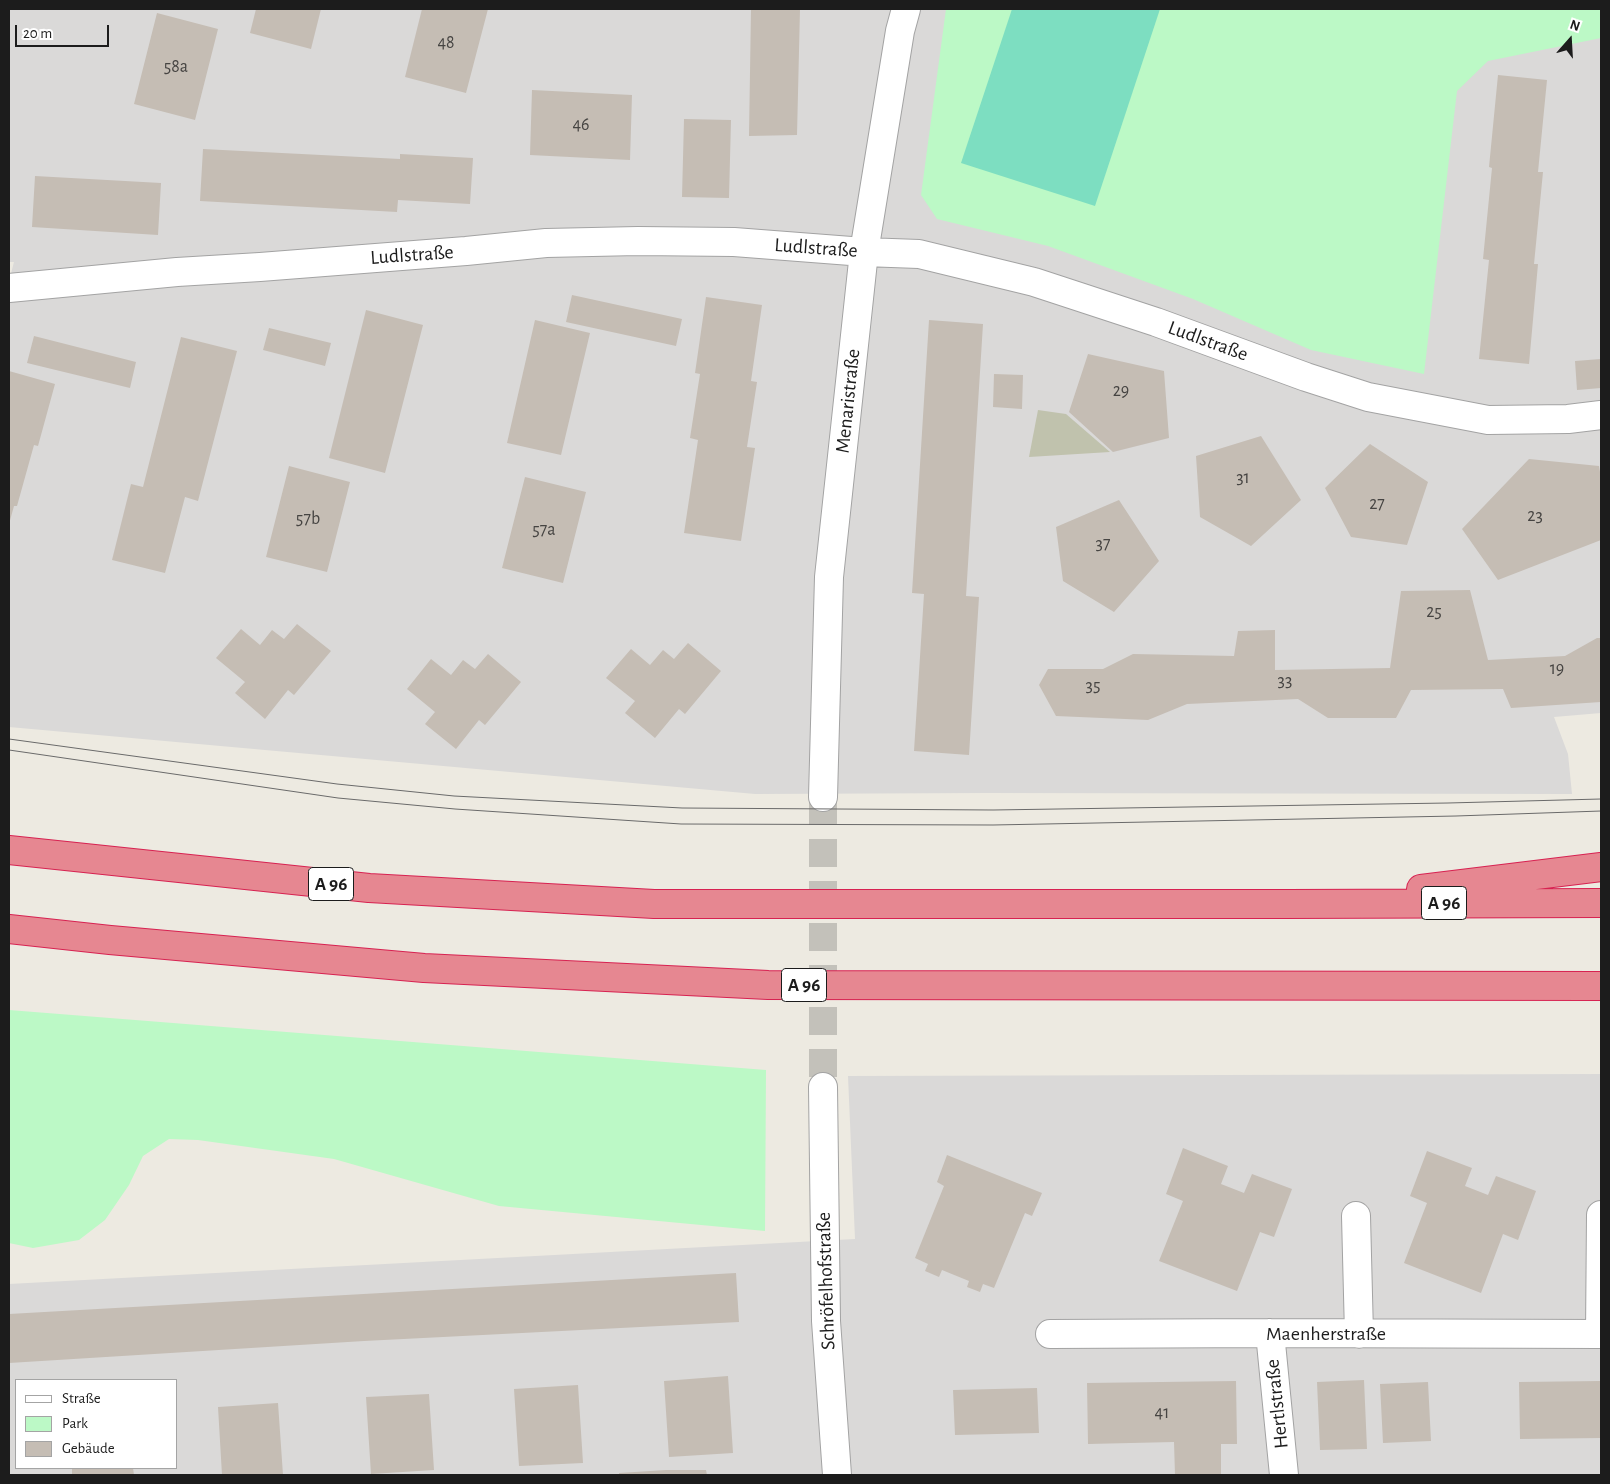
<!DOCTYPE html>
<html>
<head>
<meta charset="utf-8">
<style>
	body { margin:0 }
	#map { position:relative; width:1610px; height:1484px; overflow:hidden; background:#edeae1; font-family:"Alegreya Sans",sans-serif }
	canvas { display:block }
	.frame { position:absolute; inset:0; border:10px solid #1c1c1c; pointer-events:none }
	.legend { position:absolute; left:15px; top:1379px; width:162px; height:90px; box-sizing:border-box; background:#fff; border:1px solid #a4a4a4; margin:0; padding:6px 9px; list-style:none; font-size:15px; color:#1c1c1c }
	.legend li { display:flex; align-items:center; gap:10px; height:25px }
	.legend b { width:25px; border:1px solid #a4a4a4 }
	.north { position:absolute; left:1545px; top:15px; width:50px; height:50px; -webkit-text-stroke:4px #fff; paint-order:stroke; rotate:19deg; font-size:14px; font-weight:700; line-height:20px; text-align:center; color:#1c1c1c }
	.north::after { content:''; display:block; margin:auto; width:18px; height:22px; background:#1c1c1c; clip-path:polygon(50% 0,100% 100%,50% 72%,0 100%) }
	.scale { position:absolute; left:15px; top:25px; width:94px; height:22px; box-sizing:border-box; border:2px solid #1c1c1c; border-top:0; padding-left:6px; font-size:15px; line-height:18px; white-space:nowrap; color:#1c1c1c; -webkit-text-stroke:4px #fff; paint-order:stroke }
</style>
</head>
<body>
<div id="map">
<canvas width="1610" height="1484"></canvas>
<div class="frame"></div>
<ul class="legend">
<li><b style="height:6px;background:#fff"></b>Straße</li>
<li><b style="height:14px;background:#bcf9c6"></b>Park</li>
<li><b style="height:14px;background:#c5bdb4"></b>Gebäude</li>
</ul>
<div class="north">N</div>
<div class="scale">20 m</div>
</div>
<script>
const context = document.querySelector('canvas').getContext('2d');
context.lineJoin = 'round';
function fill(path, color) {
  context.fillStyle = color;
  context.fill(path, 'evenodd');
}
function toPath(rows) {
  const path = new Path2D();
  for (const r of rows) {
    path.moveTo(r[0], r[1]);
    for (let i = 2; i < r.length; i += 2) path.lineTo(r[i], r[i + 1]);
  }
  return path;
}
function trace(path, color, width, dash) {
  context.strokeStyle = color;
  context.lineWidth = width;
  context.lineCap = dash ? 'butt' : 'round';
  context.setLineDash(dash || []);
  context.stroke(path);
}
function drawText(font, color, halo, rows, align = 'center') {
  context.font = font + ' "Alegreya Sans",sans-serif';
  context.lineWidth = 4;
  context.setLineDash([]);
  context.textBaseline = 'middle';
  context.strokeStyle = halo;
  context.fillStyle = color;
  for (const [text, x, y, turn = 0] of rows) {
    context.save();
    context.translate(x, y);
    context.rotate((+turn || 0) * Math.PI / 180);
    context.textAlign = isNaN(turn) ? turn : align;
    if (halo) context.strokeText(text, 0, 0);
    context.fillText(text, 0, 0);
    context.restore();
  }
}
const residential = toPath([
	[9,9,1601,9,1601,713,1554,717,1568,754,1572,794,986,793,755,794,9,727,9,281,14,262,9,262],
	[1601,1074,1601,1475,9,1475,9,1284,855,1239,848,1076],
	[16,1380,176,1380,176,1468,16,1468]
]);
const construction = toPath([
	[1038,410,1066,414,1110,452,1029,457]
]);
const park = toPath([
	[946,9,1601,9,1601,38,1488,61,1457,91,1424,374,1311,350,1193,299,1048,246,937,219,921,195],
	[9,1010,766,1070,765,1231,499,1206,334,1159,198,1140,169,1139,143,1156,129,1185,105,1220,79,1240,33,1248,9,1243]
]);
const pitch = toPath([
	[1012,9,1160,9,1095,206,961,163]
]);
const building = toPath([
	[256,9,321,9,311,49,250,33],
	[422,9,488,9,466,93,405,77],
	[751,9,800,9,797,135,749,136],
	[157,13,218,29,195,120,134,104],
	[1498,75,1547,80,1538,172,1543,172,1534,264,1538,264,1529,364,1479,359,1489,260,1483,259,1492,168,1489,167],
	[532,90,632,95,630,160,530,155],
	[684,119,731,120,729,198,682,197],
	[203,149,400,159,400,154,473,158,470,204,398,200,397,212,200,201],
	[35,176,161,183,158,235,32,227],
	[572,295,682,319,676,346,566,322],
	[706,297,762,305,751,381,757,382,747,447,755,448,741,541,684,533,698,440,690,438,700,374,695,373],
	[366,310,423,325,385,473,329,458],
	[535,320,590,333,561,455,507,443],
	[929,320,983,324,966,596,979,597,969,755,914,751,924,594,912,593],
	[269,328,331,343,325,366,263,350],
	[34,336,136,362,130,388,27,363],
	[181,337,237,351,198,501,185,497,165,573,112,560,131,484,143,487],
	[1088,354,1164,371,1169,438,1113,452,1069,412],
	[1601,359,1601,388,1577,390,1575,361],
	[9,371,55,384,38,446,34,445,17,506,14,506,9,524],
	[994,374,1023,375,1022,409,993,407],
	[1261,436,1301,500,1251,546,1200,517,1196,456],
	[1370,444,1428,482,1407,545,1351,537,1325,488],
	[1529,459,1599,466,1601,478,1601,540,1498,580,1462,529],
	[289,466,350,482,327,572,266,557],
	[525,477,586,492,563,583,502,568],
	[1119,500,1159,561,1114,612,1063,581,1056,527],
	[1470,590,1488,660,1565,656,1597,638,1601,638,1601,702,1511,708,1503,689,1411,690,1396,718,1328,718,1298,699,1187,704,1148,720,1056,716,1039,685,1048,669,1103,669,1133,654,1234,656,1238,631,1275,630,1275,670,1390,668,1401,591],
	[297,624,331,651,294,695,288,690,265,719,235,693,245,682,216,658,241,629,260,645,272,630,284,639],
	[688,643,721,671,685,714,679,709,655,738,625,713,635,701,606,678,631,649,650,665,663,650,674,659],
	[488,654,521,682,485,725,479,720,456,749,425,724,435,712,407,689,431,659,451,675,463,660,475,669],
	[1183,1148,1228,1166,1221,1184,1244,1193,1252,1174,1292,1189,1274,1237,1260,1232,1237,1291,1159,1261,1183,1201,1166,1194],
	[1427,1151,1472,1168,1465,1186,1488,1195,1496,1176,1536,1191,1518,1240,1503,1234,1481,1293,1404,1263,1427,1203,1410,1196],
	[947,1155,1042,1193,1032,1216,1025,1213,994,1288,983,1284,980,1292,967,1287,969,1281,942,1270,939,1277,925,1271,928,1264,915,1258,944,1186,937,1182],
	[736,1273,739,1322,364,1341,9,1363,9,1314],
	[728,1376,733,1453,669,1457,664,1381],
	[1364,1380,1367,1449,1320,1450,1317,1382],
	[1236,1381,1237,1444,1221,1444,1221,1475,1175,1475,1174,1442,1088,1444,1087,1383],
	[1601,1381,1601,1438,1520,1439,1519,1382],
	[1428,1382,1431,1441,1383,1443,1380,1384],
	[578,1385,583,1463,519,1466,514,1389],
	[1037,1388,1039,1433,955,1435,953,1390],
	[429,1394,434,1470,371,1474,366,1397],
	[278,1403,283,1475,222,1475,218,1407],
	[72,1468,133,1468,134,1475,72,1475],
	[666,1470,706,1470,707,1475,619,1475,619,1473]
]);
const minorTunnel = toPath([
	[823,797,823,1087]
]);
const minor = toPath([
	[9,288,177,272,260,267,466,251,546,243,638,241,734,242,864,252,919,254,1034,282,1156,322,1306,377,1368,397,1488,420,1568,419,1601,415],
	[823,797,829,577,864,252,900,31,906,9],
	[823,1087,826,1321,837,1475],
	[1356,1216,1359,1334],
	[1270,1333,1284,1475],
	[1050,1334,1270,1333,1601,1334],
	[1600,1334,1601,1215]
]);
const highway = toPath([
	[9,850,369,888,654,904,1288,904,1601,903],
	[1421,889,1601,867],
	[9,929,110,940,424,968,768,985,1601,986]
]);
const tram = toPath([
	[9,739,337,784,454,796,682,808,993,810,1448,803,1601,799],
	[9,750,338,798,455,809,681,824,993,825,1456,816,1601,811]
]);
const numberNames = [
	["48",446,43],
	["58a",176,67],
	["46",581,125],
	["29",1121,391],
	["31",1243,478],
	["27",1377,504],
	["23",1535,516],
	["57b",308,519],
	["57a",544,530],
	["37",1103,544],
	["25",1434,612],
	["19",1557,669],
	["33",1285,681],
	["35",1093,686],
	["41",1162,1413]
];
const shields = [
	[331,884,45],
	[1444,903,45],
	[804,985,45]
];
const shieldNames = [
	["A 96",331,884],
	["A 96",1444,903],
	["A 96",804,985]
];
const streetNames = [
	["Ludlstraße",816,248,4],
	["Ludlstraße",412,255,-4],
	["Ludlstraße",1208,341,20],
	["Menaristraße",848,401,-84],
	["Schröfelhofstraße",826,1281,-92],
	["Maenherstraße",1326,1334],
	["Hertlstraße",1277,1404,-96]
];
fill(residential, '#dad9d8');
fill(construction, '#c0c2ad');
fill(park, '#bcf9c6');
fill(pitch, '#7ddec1');
fill(building, '#c5bdb4');
trace(minorTunnel, '#c3c1ba', 28, [28, 14]);
trace(minor, '#a3a3a3', 30);
trace(highway, '#d72251', 30);
trace(minor, '#fff', 28);
trace(highway, '#e68791', 28);
trace(tram, '#6a6a6a', 1);
drawText('18px', '#464442', null, numberNames);
for (const [x, y, w] of shields) {
  const box = new Path2D();
  box.roundRect(x - w / 2, y - 16.5, w, 33, 4);
  context.fillStyle = '#fff';
  context.fill(box);
  trace(box, '#1c1c1c', 1);
}
drawText('bold 19px', '#1c1c1c', null, shieldNames);
drawText('20px', '#1c1c1c', '#fff', streetNames);
</script>
</body>
</html>
